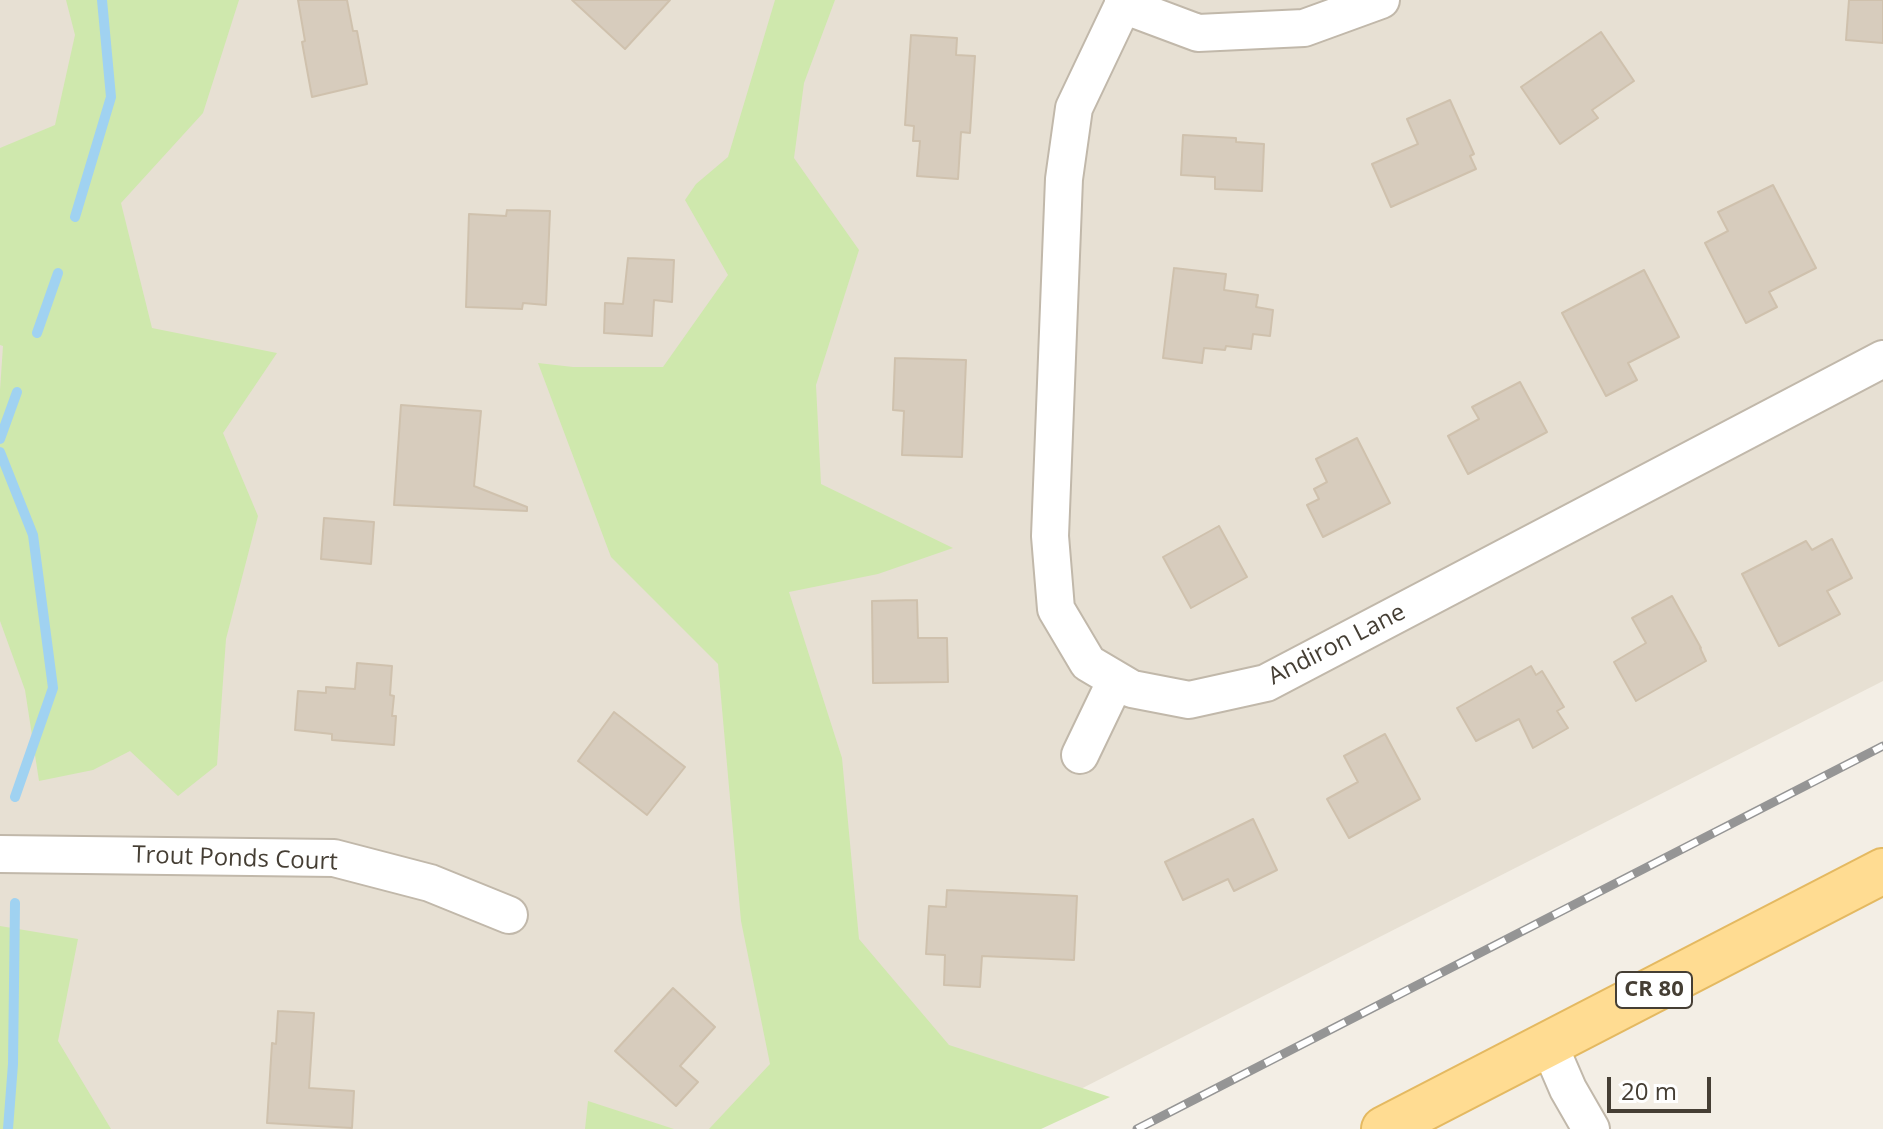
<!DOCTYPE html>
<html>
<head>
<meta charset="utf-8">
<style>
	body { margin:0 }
	#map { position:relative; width:1883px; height:1129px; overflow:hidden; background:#f3eee5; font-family:"Open Sans",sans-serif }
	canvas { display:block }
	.scale { position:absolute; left:1607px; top:1077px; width:104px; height:36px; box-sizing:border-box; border:4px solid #453e34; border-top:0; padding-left:10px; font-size:24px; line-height:28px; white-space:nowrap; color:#453e34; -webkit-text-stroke:6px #fff; paint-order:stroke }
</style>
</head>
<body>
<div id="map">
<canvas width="1883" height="1129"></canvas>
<div class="scale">20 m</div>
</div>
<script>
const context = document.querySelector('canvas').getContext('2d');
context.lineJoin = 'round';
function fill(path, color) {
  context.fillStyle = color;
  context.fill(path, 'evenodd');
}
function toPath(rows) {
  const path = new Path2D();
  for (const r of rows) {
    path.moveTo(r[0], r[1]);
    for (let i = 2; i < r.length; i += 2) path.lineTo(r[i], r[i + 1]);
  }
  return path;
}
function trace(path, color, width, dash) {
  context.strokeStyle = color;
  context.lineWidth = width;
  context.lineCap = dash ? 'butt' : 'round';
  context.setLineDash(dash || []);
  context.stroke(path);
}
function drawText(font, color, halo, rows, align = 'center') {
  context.font = font + ' "Open Sans",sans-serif';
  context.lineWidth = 8;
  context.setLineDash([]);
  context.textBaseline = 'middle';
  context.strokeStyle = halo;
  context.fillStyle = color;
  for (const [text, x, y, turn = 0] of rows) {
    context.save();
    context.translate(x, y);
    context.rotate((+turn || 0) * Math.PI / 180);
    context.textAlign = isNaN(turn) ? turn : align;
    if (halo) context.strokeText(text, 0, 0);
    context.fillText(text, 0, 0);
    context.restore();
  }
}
const residential = toPath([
	[0,0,1883,0,1883,681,1002,1129,0,1129]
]);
const green = toPath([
	[66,0,239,0,203,113,121,203,152,328,277,353,223,433,258,516,226,639,217,765,178,796,130,751,93,770,39,781,25,690,0,621,0,390,3,346,0,345,0,148,55,125,75,35],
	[775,0,835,0,804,83,794,158,859,250,816,385,821,484,953,548,878,574,789,592,842,758,859,939,949,1045,1110,1097,1041,1129,709,1129,770,1064,741,921,718,664,611,557,538,363,573,367,663,367,728,275,685,200,696,184,728,157],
	[0,926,78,939,58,1041,111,1129,0,1129],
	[588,1101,674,1129,585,1129]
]);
const stream = toPath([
	[75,217,111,97,102,0],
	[37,333,58,273],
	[0,439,17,392],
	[0,452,33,535,53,688,15,797],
	[8,1129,13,1064,15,903]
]);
const building = toPath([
	[298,0,347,0,353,31,357,31,367,84,312,97,302,42,305,41,298,0],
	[572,0,670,0,625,49,572,0],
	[1849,0,1883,0,1883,43,1846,40,1849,0],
	[1601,32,1634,81,1592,110,1598,118,1560,144,1521,87,1601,32],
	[911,35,957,38,956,55,975,56,970,133,961,132,958,179,917,176,920,141,913,141,914,126,905,125,911,35],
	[1450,100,1474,154,1470,156,1476,169,1391,207,1372,164,1418,144,1407,119,1450,100],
	[1183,135,1236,138,1236,142,1264,144,1262,191,1215,189,1215,177,1181,175,1183,135],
	[1773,185,1816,268,1769,292,1777,307,1746,323,1705,243,1728,231,1718,212,1773,185],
	[507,210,550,211,546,305,523,303,522,309,466,307,469,214,506,216,507,210],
	[628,258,674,260,672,302,654,300,652,336,604,333,605,303,623,304,628,258],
	[1174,268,1226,274,1224,290,1258,295,1256,307,1273,310,1270,336,1253,334,1251,349,1226,346,1225,350,1204,348,1202,363,1163,358,1174,268],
	[1644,270,1679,337,1628,363,1637,380,1606,396,1562,313,1644,270],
	[895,358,966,360,962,457,902,455,904,411,893,410,895,358],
	[1520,382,1547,432,1468,474,1448,436,1479,419,1472,407,1520,382],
	[401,405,481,411,474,486,527,507,527,511,394,505,401,405],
	[1357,438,1390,503,1323,537,1307,505,1319,499,1314,489,1327,482,1316,459,1357,438],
	[324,518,374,522,371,564,321,559,324,518],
	[1219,526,1247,577,1191,608,1163,557,1219,526],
	[1832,539,1852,578,1827,591,1840,614,1779,646,1742,574,1806,541,1812,550,1832,539],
	[1672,596,1701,648,1700,648,1706,661,1636,701,1614,662,1646,643,1632,618,1672,596],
	[917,600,918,638,947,638,948,682,873,683,872,601,917,600],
	[357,663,392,666,390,695,394,696,392,716,396,716,394,745,332,740,332,734,295,730,298,691,326,693,326,687,355,689,357,663],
	[1531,666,1536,675,1542,671,1564,707,1557,711,1568,728,1533,748,1519,719,1476,741,1457,708,1531,666],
	[614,712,685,767,647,815,578,761,614,712],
	[1385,734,1420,799,1349,838,1327,799,1358,782,1344,756,1385,734],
	[1253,819,1277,870,1234,891,1228,879,1183,900,1165,862,1253,819],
	[947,890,1077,896,1074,960,982,956,980,987,944,985,945,955,926,954,929,906,946,907,947,890],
	[673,988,715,1027,680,1066,698,1082,676,1106,615,1051,673,988],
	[278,1011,314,1013,309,1088,354,1091,352,1128,267,1123,272,1043,276,1044,278,1011]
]);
const minor = toPath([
	[1123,0,1123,5,1074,108,1064,179,1050,536,1056,609,1088,663,1132,689,1189,700,1266,683,1883,359],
	[1123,5,1198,33,1304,28,1381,0],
	[1080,755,1116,680],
	[0,854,334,858,430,883,509,915],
	[1549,1045,1568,1089,1591,1129]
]);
const major = toPath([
	[1384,1129,1883,871]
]);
const rail = toPath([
	[1137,1129,1883,746]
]);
const shields = [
	[1654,990,76]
];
const shieldNames = [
	["CR 80",1654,990]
];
const streetNames = [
	["Andiron Lane",1337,645,-27],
	["Trout Ponds Court",235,859,2]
];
fill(residential, '#e7e0d3');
fill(green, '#cfe8ad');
trace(stream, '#a0d2f1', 10);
fill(building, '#d7ccbd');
trace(building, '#cfc1ad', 2);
trace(minor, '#c1b8aa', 40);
trace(major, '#e4b961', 48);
trace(minor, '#fff', 36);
trace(major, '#ffdc92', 44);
trace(rail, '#959595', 9);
trace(rail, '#fff', 6, [18]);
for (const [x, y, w] of shields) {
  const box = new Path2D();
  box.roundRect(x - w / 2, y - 18, w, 36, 6);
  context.fillStyle = '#fff';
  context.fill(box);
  trace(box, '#453e34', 2);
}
drawText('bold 22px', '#453e34', null, shieldNames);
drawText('24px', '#453e34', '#fff', streetNames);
</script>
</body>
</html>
